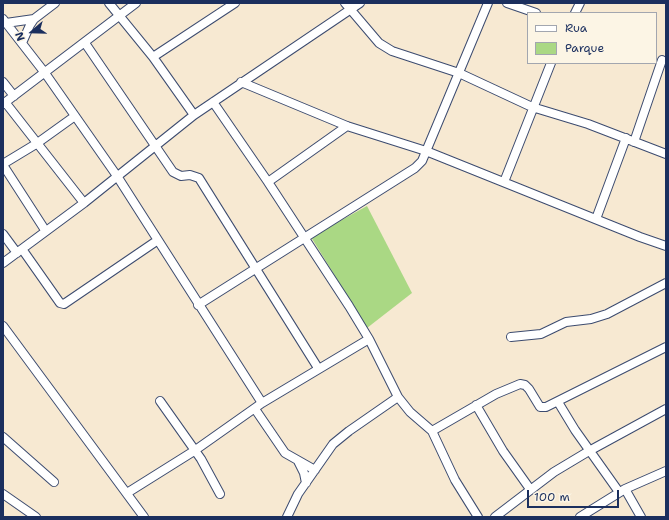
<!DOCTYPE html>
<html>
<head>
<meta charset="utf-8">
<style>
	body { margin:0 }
	#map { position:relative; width:669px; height:520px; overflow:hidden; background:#f7e9d2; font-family:"Shantell Sans",sans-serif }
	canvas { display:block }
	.frame { position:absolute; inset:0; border:4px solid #1b2f5e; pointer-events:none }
	.legend { position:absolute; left:527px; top:12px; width:130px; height:52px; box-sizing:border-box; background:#fcf5e5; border:1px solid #a2a6af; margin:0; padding:5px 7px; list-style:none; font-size:12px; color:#1b2f5e }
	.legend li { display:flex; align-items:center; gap:8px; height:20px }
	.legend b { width:20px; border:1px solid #a2a6af }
	.north { position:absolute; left:12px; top:12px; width:40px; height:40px; -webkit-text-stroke:3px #fcf5e5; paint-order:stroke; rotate:250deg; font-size:11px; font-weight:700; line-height:16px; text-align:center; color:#1b2f5e }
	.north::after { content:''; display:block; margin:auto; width:14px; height:18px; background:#1b2f5e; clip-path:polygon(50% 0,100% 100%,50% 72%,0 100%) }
	.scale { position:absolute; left:527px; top:490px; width:92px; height:18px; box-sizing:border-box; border:2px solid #1b2f5e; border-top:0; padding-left:5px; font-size:12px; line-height:14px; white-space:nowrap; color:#1b2f5e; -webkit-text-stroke:3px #fcf5e5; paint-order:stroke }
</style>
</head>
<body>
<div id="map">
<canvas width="669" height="520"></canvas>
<div class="frame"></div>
<ul class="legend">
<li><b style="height:5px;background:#fff"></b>Rua</li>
<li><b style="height:11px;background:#aad884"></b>Parque</li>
</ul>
<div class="north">N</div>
<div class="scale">100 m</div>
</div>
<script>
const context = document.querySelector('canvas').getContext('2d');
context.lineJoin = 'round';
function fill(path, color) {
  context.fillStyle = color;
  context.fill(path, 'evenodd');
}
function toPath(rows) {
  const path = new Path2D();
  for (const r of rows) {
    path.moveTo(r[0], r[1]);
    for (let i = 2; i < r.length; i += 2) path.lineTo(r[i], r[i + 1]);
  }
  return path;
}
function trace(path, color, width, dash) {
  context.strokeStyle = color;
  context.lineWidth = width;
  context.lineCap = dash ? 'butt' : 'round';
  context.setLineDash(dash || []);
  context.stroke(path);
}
const green = toPath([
	[367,206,412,293,367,328,311,237]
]);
const minor = toPath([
	[109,3,153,57,194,115],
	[345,3,379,43,392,51,459,73,532,107,588,124,666,154],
	[507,3,536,13],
	[575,13,580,3],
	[3,19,45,73,117,176,262,403],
	[6,23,34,19],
	[22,43,30,25,34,19,55,3],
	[85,43,173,172,181,176,190,175,199,178,318,368],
	[153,57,235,3],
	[3,82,14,96],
	[241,82,347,126,426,151,640,237,666,246],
	[5,102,84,203],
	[213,102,268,182,349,306,369,339,398,397,410,412,432,431,455,480,478,517],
	[3,104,136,3],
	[634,142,662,60],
	[3,164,36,144,75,116],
	[3,165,45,230],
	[268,182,347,126],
	[504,182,551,63],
	[596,219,626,138],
	[3,234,17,253],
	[22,249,60,303,64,304,158,240],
	[3,263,84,203,194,115,360,3],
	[198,305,415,168,422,161,488,3],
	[3,326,144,517],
	[511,337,541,334,566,322,591,319,607,314,666,283],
	[160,401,201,459,220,494],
	[558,402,575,430,619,492],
	[476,405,503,451,530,489],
	[255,409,285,453,315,470],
	[432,431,496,394,520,384,525,385,529,389,540,407,546,407,666,347],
	[3,437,54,482],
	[298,461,304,473,306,483],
	[625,489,641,517],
	[127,493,194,451,262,403,369,339],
	[3,494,36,517],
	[287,517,298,494,333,444,349,431,398,397],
	[495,517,554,472,589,451,666,409],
	[580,517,625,489,666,471]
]);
fill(green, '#aad884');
trace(minor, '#3c4b6f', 10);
trace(minor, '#fff', 8);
</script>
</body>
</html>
